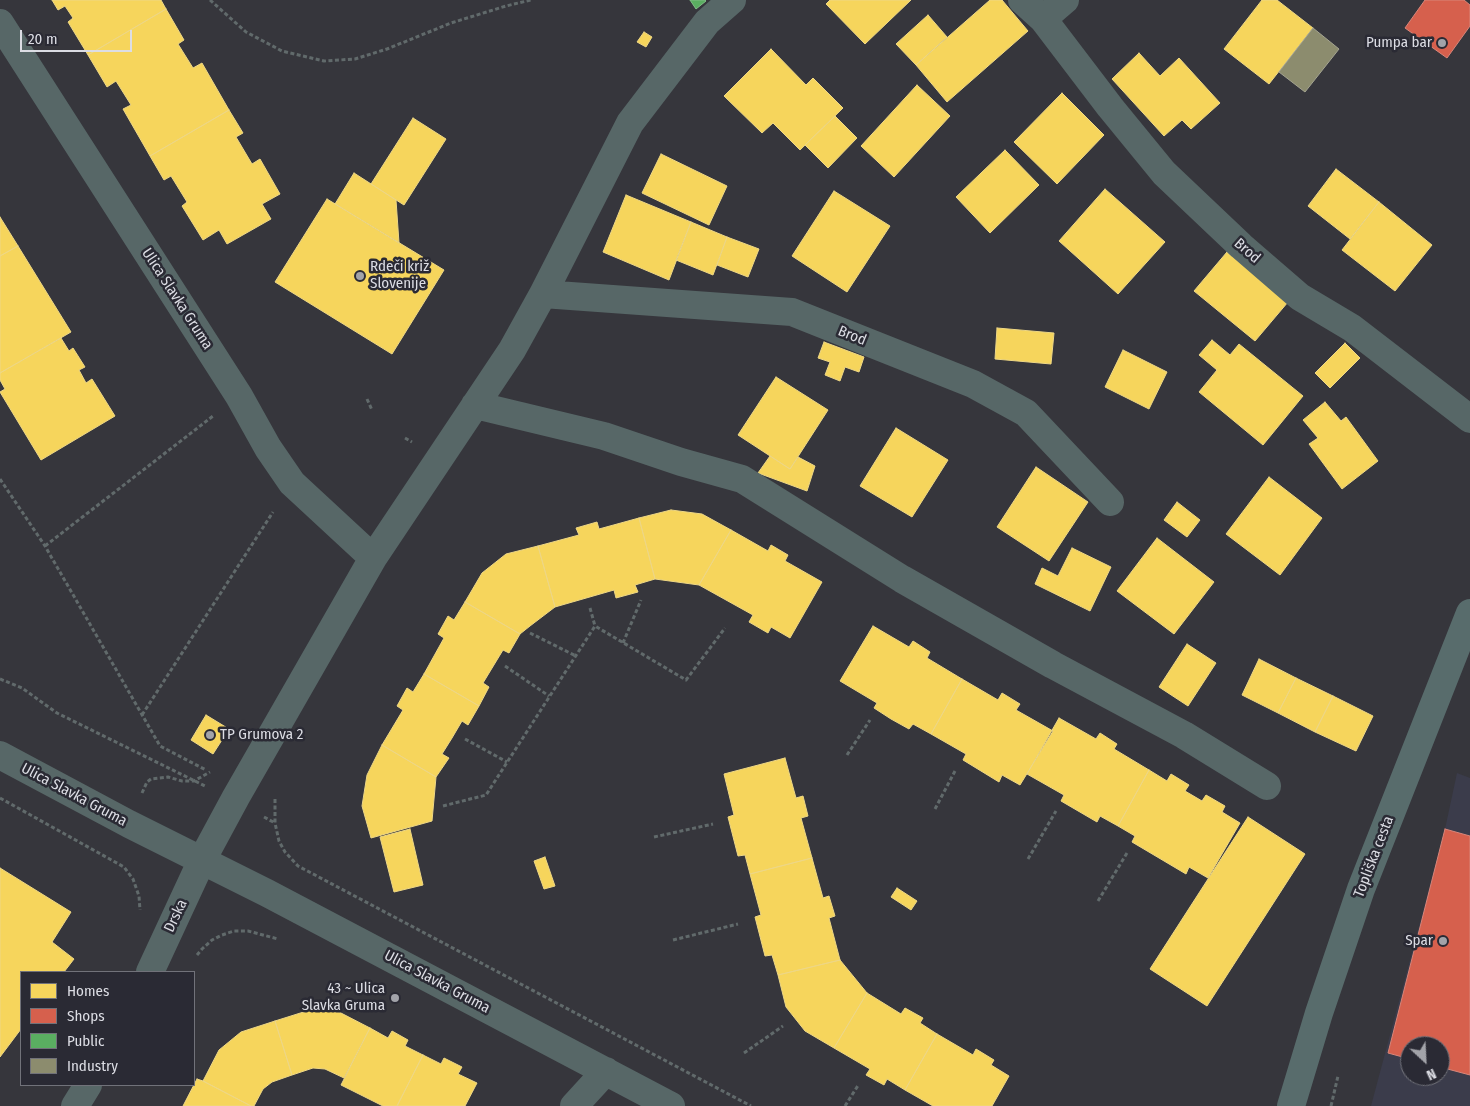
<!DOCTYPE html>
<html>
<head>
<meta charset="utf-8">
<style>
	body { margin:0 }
	#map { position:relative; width:1470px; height:1106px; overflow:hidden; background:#36363c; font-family:"Fira Sans Condensed",sans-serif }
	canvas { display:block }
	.legend { position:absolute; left:20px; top:971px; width:175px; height:115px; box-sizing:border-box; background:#2a2a34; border:1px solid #71727a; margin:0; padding:6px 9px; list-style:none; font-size:15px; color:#dcdde4 }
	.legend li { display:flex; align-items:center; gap:10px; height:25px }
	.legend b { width:25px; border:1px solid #71727a }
	.north { position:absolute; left:1400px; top:1036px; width:50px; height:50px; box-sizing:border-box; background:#2a2a34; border:1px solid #71727a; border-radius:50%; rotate:155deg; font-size:14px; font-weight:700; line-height:20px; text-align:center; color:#dcdde4 }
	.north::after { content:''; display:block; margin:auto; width:18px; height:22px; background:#a2a3a9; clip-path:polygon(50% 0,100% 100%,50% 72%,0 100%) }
	.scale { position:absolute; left:20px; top:30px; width:112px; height:22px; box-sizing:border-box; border:2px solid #dcdde4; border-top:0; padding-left:6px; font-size:15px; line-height:18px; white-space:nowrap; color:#dcdde4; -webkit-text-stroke:4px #2a2a34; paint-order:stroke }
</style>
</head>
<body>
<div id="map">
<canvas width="1470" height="1106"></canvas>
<ul class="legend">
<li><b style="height:14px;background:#f6d55c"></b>Homes</li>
<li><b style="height:14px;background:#d6604d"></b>Shops</li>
<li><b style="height:14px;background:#5aae61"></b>Public</li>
<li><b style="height:14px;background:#8c8c6e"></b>Industry</li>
</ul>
<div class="north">N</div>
<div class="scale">20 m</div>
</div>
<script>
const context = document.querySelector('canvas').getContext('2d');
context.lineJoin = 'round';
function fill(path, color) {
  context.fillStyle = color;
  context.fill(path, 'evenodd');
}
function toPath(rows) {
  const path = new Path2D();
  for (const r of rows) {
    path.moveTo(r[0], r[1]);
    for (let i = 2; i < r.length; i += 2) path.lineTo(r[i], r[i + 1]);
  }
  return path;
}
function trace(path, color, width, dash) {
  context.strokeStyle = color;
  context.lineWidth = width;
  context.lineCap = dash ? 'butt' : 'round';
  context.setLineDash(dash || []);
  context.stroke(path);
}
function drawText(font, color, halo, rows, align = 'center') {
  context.font = font + ' "Fira Sans Condensed",sans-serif';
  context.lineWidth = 5;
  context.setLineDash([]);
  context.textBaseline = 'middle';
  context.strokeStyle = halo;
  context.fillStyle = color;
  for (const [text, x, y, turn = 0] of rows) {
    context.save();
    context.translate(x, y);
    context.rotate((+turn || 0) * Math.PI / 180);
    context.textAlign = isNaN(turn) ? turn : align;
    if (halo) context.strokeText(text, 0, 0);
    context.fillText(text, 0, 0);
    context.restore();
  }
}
const built = toPath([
	[1457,773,1470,778,1470,1106,1371,1106,1445,829],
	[1410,1046,1440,1046,1440,1076,1410,1076]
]);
const homes = toPath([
	[52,0,161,0,166,9,88,55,68,22,73,18,65,6,58,10,52,0],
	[830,0,911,0,865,44,826,4,830,0],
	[990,0,1002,0,1028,31,947,102,916,65,990,0],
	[1262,0,1277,0,1313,28,1269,84,1224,49,1262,0],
	[166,9,184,40,178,44,193,68,202,63,229,110,150,156,123,109,131,105,116,81,107,87,88,55,166,9],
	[928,15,947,37,916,65,896,44,928,15],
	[644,32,652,37,646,47,637,42,644,32],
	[771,49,806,85,813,78,843,108,800,150,773,123,762,133,724,96,771,49],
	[1139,53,1160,76,1179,58,1220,103,1191,129,1182,120,1164,136,1112,79,1139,53],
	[917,85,950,116,894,177,861,146,917,85],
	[1062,93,1104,135,1057,184,1014,142,1062,93],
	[229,110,243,133,236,137,252,164,260,159,280,194,262,204,271,219,227,244,219,230,203,240,182,206,187,202,171,176,164,180,150,156,229,110],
	[835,116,857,138,828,168,805,145,835,116],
	[413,118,446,139,404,205,371,184,413,118],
	[1005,150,1039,185,990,233,956,197,1005,150],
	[661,154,727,186,709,225,642,193,661,154],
	[1336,169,1379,202,1350,239,1308,206,1336,169],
	[354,173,396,200,399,243,335,204,354,173],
	[1105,189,1165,242,1118,294,1059,241,1105,189],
	[834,191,890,226,847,292,792,256,834,191],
	[626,195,691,222,669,280,603,252,626,195],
	[327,199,444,270,392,354,275,282,327,199],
	[1379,202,1432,245,1395,291,1342,250,1379,202],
	[0,217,18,246,0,256,0,217],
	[691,222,727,237,713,275,676,260,691,222],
	[727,237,759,249,748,277,717,265,727,237],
	[18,246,71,332,0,373,0,256,18,246],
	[1227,252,1288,302,1255,341,1194,291,1227,252],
	[997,328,1054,333,1051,364,995,359,997,328],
	[61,338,69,351,73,348,85,367,79,370,86,383,92,379,115,416,41,460,0,392,5,389,0,380,0,373,61,338],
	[1212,340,1230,355,1239,344,1303,396,1263,445,1199,392,1217,370,1199,355,1212,340],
	[824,342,864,357,859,372,845,367,840,381,825,375,830,362,818,358,824,342],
	[1345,343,1360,358,1330,388,1315,373,1345,343],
	[1123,350,1167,372,1149,409,1105,387,1123,350],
	[776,377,828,410,790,469,738,435,776,377],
	[1325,402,1341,421,1346,417,1378,461,1342,489,1309,444,1318,438,1303,420,1325,402],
	[896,428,948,460,912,517,860,486,896,428],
	[770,456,790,469,798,457,815,466,807,491,758,473,770,456],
	[1036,467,1088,502,1049,561,997,527,1036,467],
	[1269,477,1322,518,1280,575,1226,534,1269,477],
	[1177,502,1200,520,1187,537,1164,520,1177,502],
	[671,510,702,514,731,530,699,585,655,579,639,518,671,510],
	[639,518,655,579,635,585,638,592,616,598,614,590,555,607,538,546,579,535,576,528,597,522,599,529,639,518],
	[731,530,768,551,771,545,788,555,785,561,822,582,790,638,771,627,768,633,749,622,753,615,699,585,731,530],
	[1157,538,1214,582,1174,634,1117,591,1157,538],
	[538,546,555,607,530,626,520,634,465,602,482,573,506,554,538,546],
	[1072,548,1111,567,1090,611,1035,584,1042,568,1058,576,1072,548],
	[465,602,520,634,509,653,503,650,483,683,489,687,479,706,424,674,444,638,438,634,448,616,454,620,465,602],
	[873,626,909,647,913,641,930,652,927,658,962,679,931,734,913,724,909,729,891,719,874,708,877,703,840,681,873,626],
	[1187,644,1216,663,1188,706,1159,687,1187,644],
	[1259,659,1296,678,1278,713,1242,695,1259,659],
	[424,674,479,706,468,725,462,721,452,738,442,754,449,758,436,777,382,745,403,710,397,706,407,688,413,692,424,674],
	[1296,678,1333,696,1315,732,1278,713,1296,678],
	[962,679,998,700,1002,693,1020,704,1016,710,1053,731,1020,785,1002,775,999,782,963,760,966,754,931,734,962,679],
	[1333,696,1373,716,1356,751,1315,732,1333,696],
	[206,715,229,729,213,754,191,740,206,715],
	[1059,718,1096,739,1100,733,1117,744,1114,749,1149,770,1118,826,1100,816,1097,822,1061,801,1064,795,1027,774,1059,718],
	[382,745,436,777,432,821,371,838,362,806,367,775,382,745],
	[785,758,796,798,803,796,808,816,801,818,812,858,750,874,745,855,738,856,728,817,734,815,724,774,785,758],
	[1149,770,1167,781,1171,774,1189,785,1185,791,1202,801,1206,795,1225,806,1222,812,1240,823,1208,878,1189,867,1186,874,1132,842,1135,836,1118,826,1149,770],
	[1248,817,1305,854,1207,1006,1150,969,1248,817],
	[410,829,423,885,394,892,380,837,410,829],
	[545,857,555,886,544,889,534,861,545,857],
	[812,858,823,898,829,896,835,916,829,918,840,960,778,975,772,955,765,956,755,917,761,915,750,874,812,858],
	[0,868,71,912,52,942,74,959,64,972,21,972,21,1029,0,1057,0,868],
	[897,888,917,901,911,910,891,897,897,888],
	[840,960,867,993,834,1048,805,1031,786,1007,778,975,840,960],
	[867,993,901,1014,905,1008,923,1018,920,1023,937,1034,905,1090,887,1079,884,1085,866,1075,870,1069,834,1048,867,993],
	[310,1010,339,1012,370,1028,344,1078,325,1069,313,1068,292,1075,275,1021,310,1010],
	[275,1021,292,1075,272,1082,263,1089,254,1106,251,1106,203,1081,219,1050,241,1032,275,1021],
	[370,1028,388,1038,392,1031,408,1040,405,1046,423,1055,397,1106,383,1106,341,1085,370,1028],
	[937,1034,973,1055,976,1049,994,1060,991,1065,1009,1076,992,1106,933,1106,905,1090,937,1034],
	[423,1055,441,1064,444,1058,462,1067,458,1074,477,1083,465,1106,397,1106,423,1055],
	[197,1079,203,1081,251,1106,183,1106,197,1079]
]);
const shops = toPath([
	[1425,0,1464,0,1470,5,1470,26,1447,58,1405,28,1425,0],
	[1445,829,1470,836,1470,1075,1440,1067,1440,1046,1410,1046,1410,1059,1388,1053,1445,829]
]);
const public = toPath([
	[690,0,705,0,706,1,696,9,690,0]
]);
const industry = toPath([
	[1313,28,1339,49,1305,92,1279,72,1313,28]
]);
const path = toPath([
	[210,0,246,32,282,51,324,61,355,59,387,49,451,23,506,6,531,0],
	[367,399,372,410],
	[405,438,412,442],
	[0,479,45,546,160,746,206,770],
	[45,546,213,416],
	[590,608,595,626],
	[530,633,576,656],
	[623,643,641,600],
	[505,666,549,696],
	[0,679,22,688,57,713,205,786],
	[142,715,273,512],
	[465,739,507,762],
	[847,755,870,720],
	[142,793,147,782,151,779,168,777,182,781,194,781,210,772],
	[0,798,124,867,133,879,139,896,140,910],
	[275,799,275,823,279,841,285,852,298,866,751,1106],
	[443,806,486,795,595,626,686,680,725,628],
	[935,809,955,771],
	[264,817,275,823],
	[654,837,713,824],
	[1028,859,1056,811],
	[1098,901,1127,853],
	[673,940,738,924],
	[197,955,202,949,212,940,222,935,234,931,248,931,278,939],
	[744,1053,783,1026],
	[845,1106,859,1084],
	[1331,1106,1338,1076]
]);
const minor = toPath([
	[1022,0,1043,19,1110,107,1164,173,1241,246,1300,297,1352,328,1470,419],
	[1043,19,1065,0],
	[0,23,239,396,268,448,292,483,373,558],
	[543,294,792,312,973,384,1026,413,1110,502],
	[475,405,604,436,681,462,742,479,902,579,1053,665,1184,735,1267,786],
	[0,755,129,824,267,893,671,1106],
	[150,972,202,860,236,797,373,558,512,350,543,294,630,123,707,22,732,0],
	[75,1106,88,1085],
	[574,1106,606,1071]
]);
const secondary = toPath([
	[1291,1106,1319,1013,1361,889,1470,613]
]);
const markers = [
	[1442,43,5,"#a2a3a9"],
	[360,276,5,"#a2a3a9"],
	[210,735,5,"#a2a3a9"],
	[1443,941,5,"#a2a3a9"],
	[395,998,5,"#a2a3a9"]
];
const poiNames = [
	["Pumpa bar",1432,43],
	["Rdeči križ",370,267,"left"],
	["Slovenije",370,284,"left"],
	["TP Grumova 2",220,735,"left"],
	["Spar",1433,941],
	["43 ~ Ulica",385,989],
	["Slavka Gruma",385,1006]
];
const streetNames = [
	["Brod",1247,251,41],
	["Ulica Slavka Gruma",177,299,57],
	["Brod",852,336,22],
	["Ulica Slavka Gruma",74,795,28],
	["Topliška cesta",1374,857,-69],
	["Drska",176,916,-65],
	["Ulica Slavka Gruma",437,982,28]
];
fill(built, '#3b3c4b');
fill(homes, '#f6d55c');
trace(homes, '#eed785', 1);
fill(shops, '#d6604d');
trace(shops, '#d8867a', 1);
fill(public, '#5aae61');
trace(public, '#81bc88', 1);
fill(industry, '#8c8c6e');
trace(industry, '#a4a491', 1);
trace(path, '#616a6b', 3, [4, 2.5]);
trace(minor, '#576767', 28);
trace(secondary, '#586c6c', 28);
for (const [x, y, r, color] of markers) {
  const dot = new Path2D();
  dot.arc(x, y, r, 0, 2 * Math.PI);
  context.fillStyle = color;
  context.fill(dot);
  trace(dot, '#2a2a34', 2);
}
drawText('15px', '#dcdde4', '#2a2a34', poiNames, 'right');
drawText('15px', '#dcdde4', '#2a2a34', streetNames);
</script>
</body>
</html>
